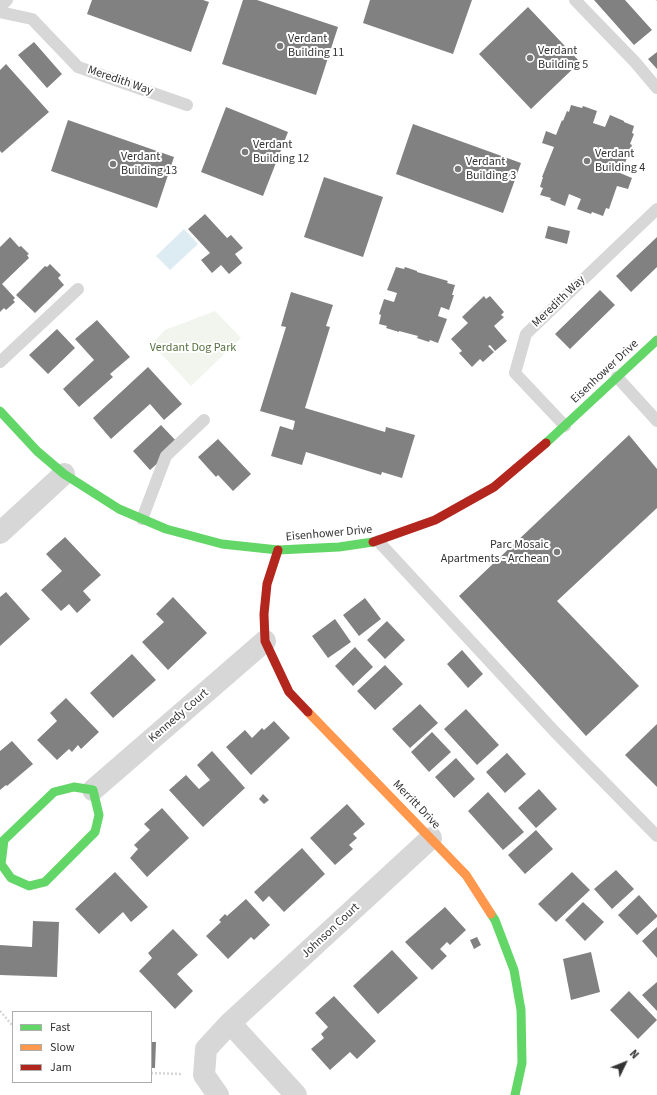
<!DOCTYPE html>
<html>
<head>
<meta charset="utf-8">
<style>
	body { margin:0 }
	#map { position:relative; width:657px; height:1095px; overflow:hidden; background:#fff; font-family:"Source Sans 3",sans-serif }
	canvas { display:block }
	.legend { position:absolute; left:12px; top:1011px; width:140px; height:72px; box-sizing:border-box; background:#fff; border:1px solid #adadad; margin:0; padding:5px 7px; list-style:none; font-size:12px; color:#333 }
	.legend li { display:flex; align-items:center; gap:8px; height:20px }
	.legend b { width:20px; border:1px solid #adadad }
	.north { position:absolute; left:605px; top:1043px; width:40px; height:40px; -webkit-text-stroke:3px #fff; paint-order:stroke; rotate:47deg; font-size:11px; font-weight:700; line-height:16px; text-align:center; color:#333 }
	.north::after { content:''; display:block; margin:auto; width:14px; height:18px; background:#333; clip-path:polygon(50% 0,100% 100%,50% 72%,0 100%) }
</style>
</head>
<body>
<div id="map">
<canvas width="657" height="1095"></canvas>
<ul class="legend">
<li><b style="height:5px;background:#63d668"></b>Fast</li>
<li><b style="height:5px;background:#ff974d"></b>Slow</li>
<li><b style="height:5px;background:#b3261e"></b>Jam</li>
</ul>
<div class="north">N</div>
</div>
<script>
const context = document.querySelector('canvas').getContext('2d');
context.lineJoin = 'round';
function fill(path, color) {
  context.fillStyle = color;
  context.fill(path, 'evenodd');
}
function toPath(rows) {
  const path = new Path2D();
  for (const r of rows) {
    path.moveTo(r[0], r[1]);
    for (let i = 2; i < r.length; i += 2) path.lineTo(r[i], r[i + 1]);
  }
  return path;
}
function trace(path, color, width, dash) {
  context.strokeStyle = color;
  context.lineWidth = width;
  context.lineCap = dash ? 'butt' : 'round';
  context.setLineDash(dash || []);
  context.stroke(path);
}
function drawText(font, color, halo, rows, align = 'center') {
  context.font = font + ' "Source Sans 3",sans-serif';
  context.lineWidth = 4;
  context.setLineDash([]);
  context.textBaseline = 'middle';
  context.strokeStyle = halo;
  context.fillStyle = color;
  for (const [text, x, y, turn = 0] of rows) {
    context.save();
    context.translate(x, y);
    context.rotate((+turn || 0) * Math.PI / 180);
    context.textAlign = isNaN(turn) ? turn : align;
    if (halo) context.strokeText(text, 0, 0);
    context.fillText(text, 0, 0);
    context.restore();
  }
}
const green = toPath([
	[215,311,241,338,191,386,152,344,165,330]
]);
const water = toPath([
	[184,229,198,244,170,270,156,256]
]);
const building = toPath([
	[92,0,203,0,209,2,191,52,87,14],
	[243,0,257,0,338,27,316,95,222,64],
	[370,0,472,0,453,54,363,23],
	[594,0,625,0,652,30,634,45],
	[528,7,580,62,531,109,479,54],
	[34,42,62,74,47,88,18,55],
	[657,52,657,69,648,59],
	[6,64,49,112,2,153,0,151,0,70],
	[571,105,582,108,583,106,597,111,593,123,605,127,610,115,624,121,624,122,634,126,632,133,634,134,630,144,632,145,625,163,623,163,620,173,632,178,628,189,617,186,609,209,606,208,603,216,592,212,591,214,577,209,581,199,569,194,565,206,550,200,551,198,540,195,543,188,540,187,543,177,542,177,554,147,542,143,546,131,556,135,562,120,563,121,567,111,569,112],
	[226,107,288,132,263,196,201,172],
	[68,120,174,157,157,208,51,171],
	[413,124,521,163,503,213,396,174],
	[324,177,383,197,363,257,304,237],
	[205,214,227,238,231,235,243,248,235,254,242,263,229,274,221,265,212,273,201,260,210,253,188,229],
	[548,226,570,231,567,244,545,238],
	[10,237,19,247,21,246,29,254,27,255,29,258,2,284,15,298,13,300,15,302,6,310,4,308,0,312,0,247],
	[657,237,657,267,631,292,616,276],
	[50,264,61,275,58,278,64,285,35,313,16,295,45,266,47,267],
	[396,267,404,269,405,267,417,271,417,272,448,281,447,283,455,285,452,295,454,295,449,310,441,307,438,316,447,319,438,343,430,340,429,342,417,338,418,336,399,331,399,332,386,328,387,326,379,324,381,315,379,314,384,299,394,302,397,293,387,290],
	[600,290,615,305,570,349,555,334],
	[291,292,333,305,326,326,330,327,305,408,385,432,386,427,415,435,402,478,382,472,381,475,306,452,302,465,271,456,280,426,293,430,295,421,260,411,286,327,281,326],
	[484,296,486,299,490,296,504,312,501,315,504,317,494,326,507,341,495,351,490,345,488,346,494,352,483,362,480,359,472,367,459,353,462,351,451,339,468,323,462,317],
	[97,320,130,357,110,374,113,377,79,407,63,389,94,360,75,339],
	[57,329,75,348,48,374,29,355],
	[148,367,182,404,164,420,150,404,111,439,93,418],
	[161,425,179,444,150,470,133,451],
	[629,435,657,469,657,508,557,601,639,686,586,736,459,596],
	[218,439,251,474,233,491,218,475,216,477,198,457],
	[65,537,101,575,83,591,91,600,77,613,69,604,61,611,41,590,62,571,46,554],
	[6,592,30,619,0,646,0,597],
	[173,597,207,633,168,670,142,642,164,622,156,614],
	[365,598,381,619,359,636,343,615],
	[335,619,351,642,328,658,312,636],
	[387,621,405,640,385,659,367,640],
	[355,647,373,667,353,686,335,666],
	[462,650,483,674,468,688,447,664],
	[132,654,156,680,113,718,90,693],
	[385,665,403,684,375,710,357,691],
	[66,698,99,732,81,749,78,745,72,752,69,749,57,760,37,740,57,721,50,713],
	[420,704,438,723,410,748,392,729],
	[466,709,499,745,477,765,444,729],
	[274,721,290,738,251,775,226,747,245,730,252,738,262,728,264,730],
	[657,724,657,787,625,755],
	[432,732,451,752,429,772,411,752],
	[12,741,33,764,7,786,6,785,0,790,0,751],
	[212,751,245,788,203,827,169,790,186,775,199,789,210,780,197,765],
	[507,753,526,774,505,793,486,772],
	[456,758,475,779,454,798,435,777],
	[539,789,557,809,536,828,518,808],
	[488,792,524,832,503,850,468,811],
	[263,794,269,800,264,804,259,799],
	[347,804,365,824,353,834,357,838,349,845,353,849,335,865,310,838],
	[162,808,189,838,147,877,130,858,138,849,134,845,150,830,144,824],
	[536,830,553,849,525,874,508,855],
	[302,848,325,874,284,912,269,896,263,902,254,892],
	[616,870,634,889,612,909,594,889],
	[115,872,148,907,131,922,123,912,99,934,75,909],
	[572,872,590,890,556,922,538,904],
	[639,895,657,915,657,917,637,935,618,915],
	[246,899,270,925,254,940,251,937,228,959,206,936,221,922,219,920,225,914,227,916],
	[583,902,604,922,585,941,565,920],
	[445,907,466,930,450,945,447,942,440,949,447,956,432,970,405,942],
	[33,921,59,922,57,977,0,975,0,945,32,947],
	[657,927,657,958,642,941],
	[173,929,198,955,177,974,193,991,175,1009,139,971,152,958,148,953],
	[477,937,481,945,474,949,470,940],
	[392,950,418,978,378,1014,353,986],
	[591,952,600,992,571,1000,563,959],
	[657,982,657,1011,642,995],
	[629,991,657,1020,638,1039,610,1010],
	[334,996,376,1041,357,1059,350,1052,330,1070,311,1049,324,1038,321,1034,328,1027,315,1013],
	[151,1042,156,1042,155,1068,151,1068]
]);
const path = toPath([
	[657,0,657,1],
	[0,1011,13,1026],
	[151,1073,182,1074]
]);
const lane = toPath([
	[575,0,635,62,657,88],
	[0,7,7,0],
	[0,12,32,19,78,67,187,105],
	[0,362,78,289],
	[617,377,657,421],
	[565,426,515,373,526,334,657,209],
	[142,519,166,456,204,420],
	[378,541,555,732,657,836]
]);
const street = toPath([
	[0,533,64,474],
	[93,790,265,641],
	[230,1023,431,838],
	[218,1095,204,1075,206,1049,230,1023,296,1095]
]);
const fast = toPath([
	[0,411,37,451,64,474,119,509,166,529,222,544,278,550,339,547,373,542],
	[546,443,657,340],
	[74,787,93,790,99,815,95,832,45,882,29,886,11,878,1,864,4,840,54,792,74,787],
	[491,914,495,920,514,970,521,1010,522,1063,515,1095]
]);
const slow = toPath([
	[308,712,466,875,491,914]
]);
const jam = toPath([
	[373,542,435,520,494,487,546,443],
	[278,550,267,584,264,614,265,641,289,692,308,712]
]);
const markers = [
	[280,46,4,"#7a7a7a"],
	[530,58,4,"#7a7a7a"],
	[245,152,4,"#7a7a7a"],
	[587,161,4,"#7a7a7a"],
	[113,164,4,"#7a7a7a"],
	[458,169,4,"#7a7a7a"],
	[557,552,4,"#7a7a7a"]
];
const poiNames = [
	["Verdant",288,39],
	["Building 11",288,53],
	["Verdant",538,51],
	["Building 5",538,65],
	["Verdant",253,145],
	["Building 12",253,159],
	["Verdant",595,154],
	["Building 4",595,168],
	["Verdant",121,157],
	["Building 13",121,171],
	["Verdant",466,162],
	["Building 3",466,176],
	["Parc Mosaic",549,545,"right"],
	["Apartments - Archean",549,559,"right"]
];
const streetNames = [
	["Meredith Way",120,81,19],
	["Meredith Way",559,302,-44],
	["Eisenhower Drive",605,372,-43],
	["Eisenhower Drive",329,534,-5],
	["Kennedy Court",179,716,-41],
	["Merritt Drive",416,805,46],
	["Johnson Court",331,931,-43]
];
const parkNames = [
	["Verdant Dog Park",193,348]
];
fill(green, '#f1f5ed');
fill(water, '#ddebf3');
fill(building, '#818181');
trace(path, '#d6d6d6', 2.5, [2, 2]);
trace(lane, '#d7d7d7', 12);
trace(street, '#d7d7d7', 22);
trace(fast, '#63d668', 9);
trace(slow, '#ff974d', 9);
trace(jam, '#b3261e', 9);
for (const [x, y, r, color] of markers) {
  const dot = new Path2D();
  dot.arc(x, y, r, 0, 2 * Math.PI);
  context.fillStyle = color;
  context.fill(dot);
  trace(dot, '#fff', 1.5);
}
drawText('12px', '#333', '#fff', poiNames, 'left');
drawText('12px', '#333', '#fff', streetNames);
drawText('12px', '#56703f', '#fff', parkNames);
</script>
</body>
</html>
